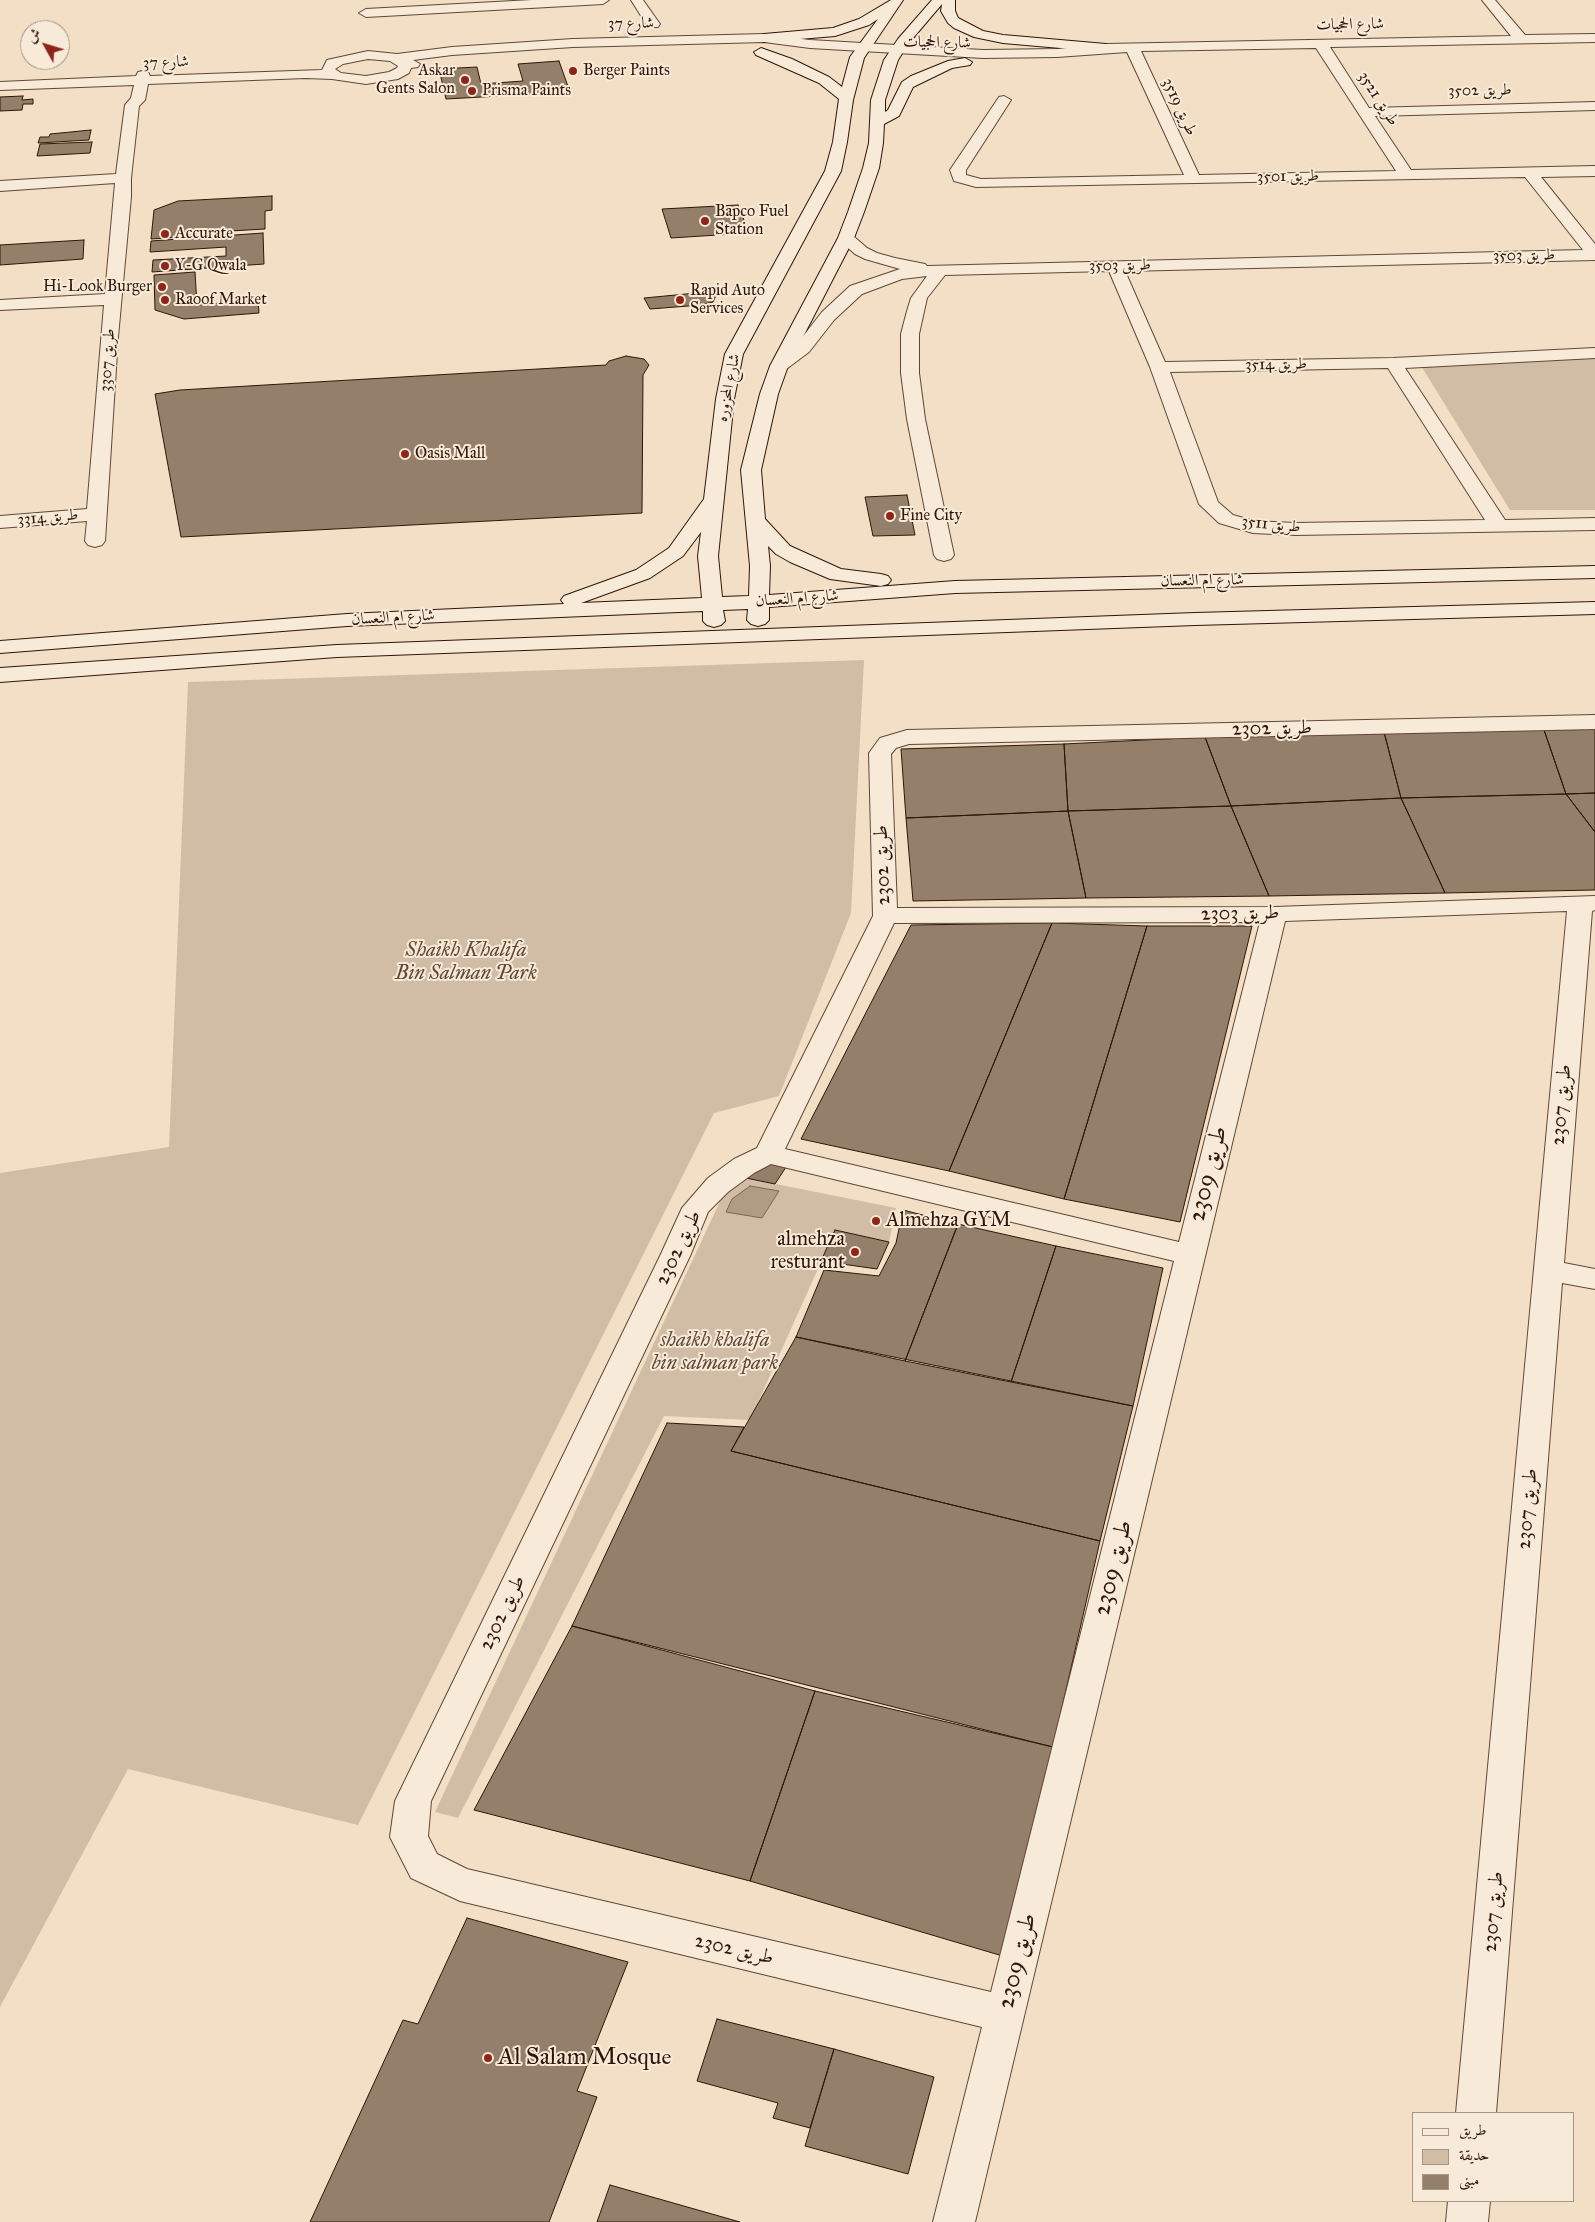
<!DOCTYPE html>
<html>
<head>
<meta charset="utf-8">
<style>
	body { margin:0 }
	#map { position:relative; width:1595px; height:2222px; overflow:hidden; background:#f2dfc5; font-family:"IM FELL Great Primer",Amiri,serif }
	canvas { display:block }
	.legend { position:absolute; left:1412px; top:2112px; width:162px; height:90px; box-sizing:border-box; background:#f7ead9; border:1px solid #a79585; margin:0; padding:6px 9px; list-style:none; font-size:15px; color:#2f1607 }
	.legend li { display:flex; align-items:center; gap:10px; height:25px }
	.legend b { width:25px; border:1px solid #a79585 }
	.north { position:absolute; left:20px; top:20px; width:50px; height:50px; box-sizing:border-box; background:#f7ead9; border:1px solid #a79585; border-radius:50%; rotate:309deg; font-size:14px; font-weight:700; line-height:20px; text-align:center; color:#2f1607 }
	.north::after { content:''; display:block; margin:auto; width:18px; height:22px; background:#8f2418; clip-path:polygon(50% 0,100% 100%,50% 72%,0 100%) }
</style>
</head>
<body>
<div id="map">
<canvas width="1595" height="2222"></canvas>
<ul class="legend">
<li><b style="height:6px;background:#f7ead9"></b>طريق</li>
<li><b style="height:14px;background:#d1bda5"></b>حديقة</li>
<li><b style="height:14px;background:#947f6a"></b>مبنى</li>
</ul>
<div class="north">ش</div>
</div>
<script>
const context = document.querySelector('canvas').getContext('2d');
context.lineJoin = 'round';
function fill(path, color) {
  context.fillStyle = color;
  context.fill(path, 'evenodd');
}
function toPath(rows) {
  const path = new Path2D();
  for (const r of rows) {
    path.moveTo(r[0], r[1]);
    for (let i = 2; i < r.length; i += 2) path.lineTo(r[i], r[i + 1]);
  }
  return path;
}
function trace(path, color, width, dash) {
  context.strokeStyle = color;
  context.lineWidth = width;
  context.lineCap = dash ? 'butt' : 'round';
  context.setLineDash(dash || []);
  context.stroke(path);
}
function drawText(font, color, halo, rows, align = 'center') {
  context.font = font + ' "IM FELL Great Primer",Amiri,serif';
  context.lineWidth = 4;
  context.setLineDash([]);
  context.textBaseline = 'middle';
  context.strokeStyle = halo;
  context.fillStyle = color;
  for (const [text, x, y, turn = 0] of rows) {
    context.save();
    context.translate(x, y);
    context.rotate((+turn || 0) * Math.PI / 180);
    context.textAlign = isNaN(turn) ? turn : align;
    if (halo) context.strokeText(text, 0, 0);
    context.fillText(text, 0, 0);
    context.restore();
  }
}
const green = toPath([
	[1595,356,1595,510,1510,510,1418,361],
	[864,660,851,913,779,1096,714,1113,358,1825,128,1769,0,2007,0,1173,169,1147,188,682],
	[746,1178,896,1208,889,1242,835,1231,750,1420,664,1416,458,1818,435,1812,723,1195]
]);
const water = toPath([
	[750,1186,779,1191,762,1218,726,1212,732,1199,750,1186]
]);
const building = toPath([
	[559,61,570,92,446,99,439,69,477,67,481,84,523,81,518,64,559,61],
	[23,96,22,100,33,99,33,104,23,104,22,110,0,111,0,97,23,96],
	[91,130,89,140,38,143,40,137,49,137,50,134,91,130],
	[92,142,90,153,37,156,40,144,92,142],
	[272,196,272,210,265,211,265,229,196,233,196,236,151,239,154,210,178,201,272,196],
	[738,205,749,233,671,238,662,209,738,205],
	[263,233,264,264,152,272,153,260,226,256,226,247,150,252,151,241,263,233],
	[84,240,83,259,0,265,0,245,84,240],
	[195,272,197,305,258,300,259,313,184,319,155,310,154,275,195,272],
	[718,291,713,302,701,305,650,309,644,298,718,291],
	[626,356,644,359,649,365,643,375,642,513,181,537,155,394,180,390,606,365,609,361,626,356],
	[907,495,915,535,873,536,865,497,907,495],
	[1595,726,1595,793,1566,794,1543,727,1595,726],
	[1543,727,1566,794,1401,798,1384,732,1543,727],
	[1384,732,1401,798,1231,806,1205,737,1384,732],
	[1205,737,1231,806,1068,811,1064,744,1205,737],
	[1064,744,1068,811,906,818,901,749,1064,744],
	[1595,793,1595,832,1566,794,1595,793],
	[1566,794,1595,832,1595,890,1445,893,1401,798,1566,794],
	[1401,798,1445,893,1269,896,1231,806,1401,798],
	[1231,806,1269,896,1086,898,1068,811,1231,806],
	[1068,811,1086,898,913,901,906,818,1068,811],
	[1052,923,949,1171,801,1139,911,925,1052,923],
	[1052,923,1147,926,1064,1199,949,1171,1052,923],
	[1147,926,1252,926,1180,1222,1064,1199,1147,926],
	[766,1159,788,1164,775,1184,746,1178,766,1159],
	[903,1210,958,1224,905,1361,796,1337,824,1270,879,1276,896,1243,903,1210],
	[958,1224,1056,1246,1011,1382,905,1361,958,1224],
	[835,1230,889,1242,877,1269,821,1261,835,1230],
	[1056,1246,1163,1268,1133,1406,1011,1382,1056,1246],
	[796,1337,1133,1406,1100,1541,731,1451,796,1337],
	[667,1423,744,1427,731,1451,1100,1541,1053,1747,572,1626,667,1423],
	[572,1626,815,1691,750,1881,474,1810,572,1626],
	[815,1691,1053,1747,1006,1957,750,1881,815,1691],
	[467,1918,628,1962,577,2091,597,2097,549,2222,310,2222,403,2020,418,2024,467,1918],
	[717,2019,834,2049,810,2128,773,2118,778,2103,697,2081,717,2019],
	[834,2049,934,2077,908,2174,805,2146,834,2049],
	[610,2185,740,2222,597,2222,610,2185]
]);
const street = toPath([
	[532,0,609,0,603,4,366,17,359,13,366,9,532,0],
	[631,0,643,0,660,24,658,27,648,27,631,0],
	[1482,0,1495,0,1525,35,1595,34,1595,42,1330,47,1369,108,1595,102,1595,110,1375,116,1411,170,1595,166,1595,176,1541,177,1595,244,1595,260,1125,271,1165,362,1393,358,1595,348,1595,358,1405,368,1505,520,1595,518,1595,530,1295,535,1253,533,1219,523,1199,504,1150,367,1109,271,945,275,927,298,919,334,919,373,925,419,954,555,951,559,944,561,937,559,934,555,907,419,901,373,901,334,907,311,911,298,927,276,902,279,862,294,834,320,809,352,785,370,779,371,773,370,770,366,797,344,822,312,850,286,900,269,865,259,855,254,840,241,838,238,840,235,852,235,867,248,877,253,895,258,925,264,927,266,1583,250,1525,177,976,187,954,181,950,170,999,97,1004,96,1011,100,966,170,966,175,981,179,1184,175,1127,52,1057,57,983,58,810,48,764,42,573,47,452,55,413,60,420,64,418,67,411,68,409,73,398,79,366,84,332,79,306,78,148,84,145,100,139,106,131,178,131,197,118,337,105,541,102,545,95,547,88,545,85,541,87,521,0,528,0,516,87,509,104,305,0,310,0,300,105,294,115,183,0,191,0,181,116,174,125,105,131,98,134,85,0,90,0,82,136,76,138,72,143,71,148,72,150,76,322,70,327,60,368,51,397,54,452,47,573,39,764,34,810,40,983,50,1057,49,1106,44,1511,36,1482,0],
	[1316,48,1396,171,1199,175,1141,51,1316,48],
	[368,59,390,61,398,66,397,68,389,72,366,76,341,73,335,69,343,64,368,59],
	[1388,368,1485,520,1295,523,1254,521,1233,515,1218,502,1170,372,1388,368],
	[1595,715,1595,729,909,744,896,748,891,754,897,908,1274,907,1595,896,1595,910,1592,911,1564,1263,1595,1269,1595,1289,1562,1283,1496,2113,1456,2113,1567,911,1285,921,975,2222,933,2222,982,2027,460,1901,411,1878,390,1837,395,1801,660,1256,682,1208,708,1178,734,1159,757,1148,873,916,869,753,880,738,907,730,1595,715],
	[1260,922,1179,1242,785,1149,894,923,1260,922],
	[771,1164,1174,1261,991,1992,467,1869,437,1854,428,1836,431,1801,690,1256,708,1212,728,1192,754,1173,771,1164],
	[1448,2201,1490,2201,1488,2222,1446,2222,1448,2201]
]);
const secondary = toPath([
	[891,0,903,0,864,58,853,100,847,142,841,171,743,354,734,399,718,556,722,597,749,596,750,566,741,470,760,394,770,366,838,238,848,212,863,168,869,143,871,100,884,60,898,39,932,0,955,0,955,11,958,18,983,31,1003,35,1106,44,1113,48,1106,52,1003,43,974,37,954,28,948,23,941,11,942,4,908,44,898,60,885,100,885,112,888,110,902,82,911,76,948,61,965,58,972,62,970,65,952,68,913,87,899,116,884,124,883,143,879,168,864,212,854,238,788,366,778,394,761,470,765,519,790,546,841,569,881,574,888,576,891,580,888,584,881,586,830,579,790,562,776,554,768,546,770,566,769,595,955,581,1595,566,1595,578,955,593,769,607,769,620,765,624,758,626,751,624,747,620,748,609,723,610,725,621,721,625,714,627,707,625,703,621,703,611,347,626,0,653,0,641,347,614,564,604,561,600,564,596,636,570,669,548,704,499,716,399,725,354,825,171,833,142,839,99,819,83,756,55,754,52,761,48,792,59,829,77,842,87,850,57,878,19,869,25,835,36,764,42,757,38,764,34,833,28,859,19,891,0],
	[701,532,698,556,702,598,581,603,650,578,683,556,701,532],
	[1595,602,1595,614,1195,625,337,657,0,682,0,668,337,645,1195,613,1595,602]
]);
const markers = [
	[573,71,5,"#8f2418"],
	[465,80,5,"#8f2418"],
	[472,91,5,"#8f2418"],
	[705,221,5,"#8f2418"],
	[165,234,5,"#8f2418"],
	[165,266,5,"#8f2418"],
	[162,287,5,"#8f2418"],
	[165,300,5,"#8f2418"],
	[680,300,5,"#8f2418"],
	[405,454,5,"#8f2418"],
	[890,516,5,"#8f2418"],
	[876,1221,5,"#8f2418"],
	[855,1252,5,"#8f2418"],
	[488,2058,5,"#8f2418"]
];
const farStreetnames = [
	["شارع 37",631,24,-1],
	["شارع الحجيات",1350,25,-1],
	["شارع الحجيات",937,43,1],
	["شارع 37",166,63,-2],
	["طريق 3502",1480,91,-1],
	["طريق 3521",1378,99,57],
	["طريق 3519",1179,107,65],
	["طريق 3501",1288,177,-1],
	["طريق 3503",1524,256,-1],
	["طريق 3503",1120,266,-1],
	["طريق 3307",108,360,-86],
	["طريق 3514",1276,365,-1],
	["شارع المحزوره",729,388,-79],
	["طريق 3314",48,518,-5],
	["طريق 3511",1271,525,6],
	["شارع ام النعسان",1202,581,-1],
	["شارع ام النعسان",797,599,-4],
	["شارع ام النعسان",393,618,-3]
];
const farPoinames = [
	["Askar",455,71,"right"],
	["Gents Salon",455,89,"right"],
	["Berger Paints",583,71],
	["Prisma Paints",482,91],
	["Bapco Fuel",715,212],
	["Station",715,230],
	["Accurate",175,234],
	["Y-G Qwala",175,266],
	["Hi-Look Burger",152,287,"right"],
	["Rapid Auto",690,291],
	["Services",690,309],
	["Raoof Market",175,300],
	["Oasis Mall",415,454],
	["Fine City",900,516]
];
const streetNames = [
	["طريق 2302",1272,729,-1],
	["طريق 2302",883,865,-92],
	["طريق 2303",1240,914,-1],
	["طريق 2307",1562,1105,-85],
	["طريق 2302",679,1248,-64],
	["طريق 2307",1528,1509,-85],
	["طريق 2302",503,1613,-64],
	["طريق 2307",1494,1912,-85],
	["طريق 2302",734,1950,13]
];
const parkNames = [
	["Shaikh Khalifa",466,951],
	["Bin Salman Park",466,974],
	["shaikh khalifa",715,1341],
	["bin salman park",715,1364]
];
const poiNames = [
	["Almehza GYM",886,1221],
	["almehza",845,1240,"right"],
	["resturant",845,1263,"right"]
];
const nearStreetnames = [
	["طريق 2309",1209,1174,-76],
	["طريق 2309",1114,1568,-76],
	["طريق 2309",1018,1961,-76]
];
const nearPoinames = [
	["Al Salam Mosque",498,2058]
];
fill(green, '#d1bda5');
fill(water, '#b09b84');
trace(water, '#7c6652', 1);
fill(building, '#947f6a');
trace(building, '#2f1607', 1);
trace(street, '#604836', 2);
trace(secondary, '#2f1607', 2);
fill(street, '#f7ead9');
fill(secondary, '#f7ead9');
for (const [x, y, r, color] of markers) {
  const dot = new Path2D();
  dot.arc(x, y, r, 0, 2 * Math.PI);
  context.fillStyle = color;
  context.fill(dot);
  trace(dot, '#f7ead9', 2);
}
drawText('16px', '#2f1607', '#f7ead9', farStreetnames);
drawText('16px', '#2f1607', '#f7ead9', farPoinames, 'left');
drawText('20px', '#2f1607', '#f7ead9', streetNames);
drawText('italic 20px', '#604836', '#f7ead9', parkNames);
drawText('20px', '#2f1607', '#f7ead9', poiNames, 'left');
drawText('24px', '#2f1607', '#f7ead9', nearStreetnames);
drawText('24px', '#2f1607', '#f7ead9', nearPoinames, 'left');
</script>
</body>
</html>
